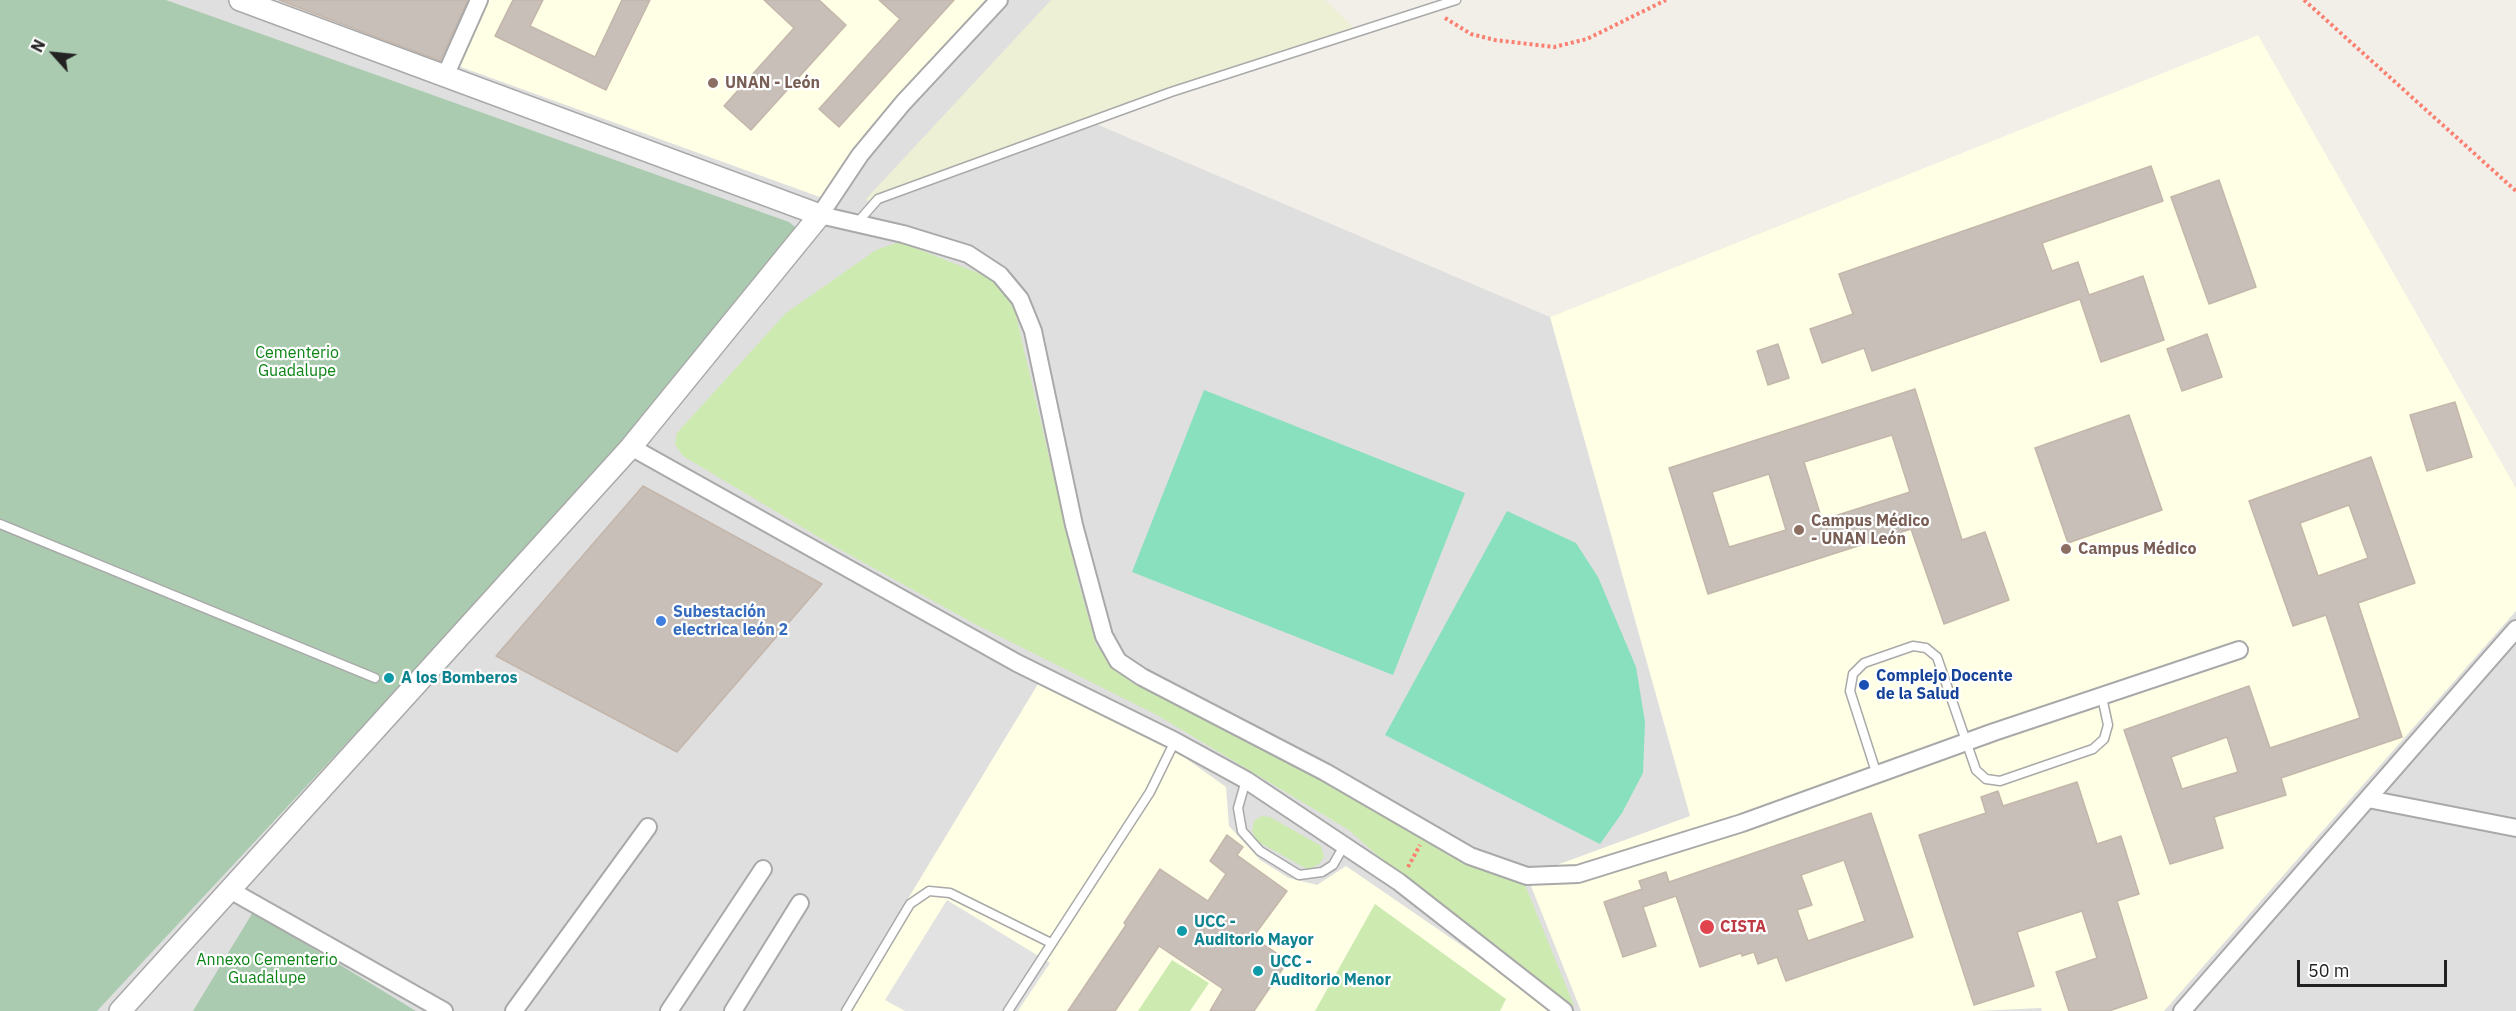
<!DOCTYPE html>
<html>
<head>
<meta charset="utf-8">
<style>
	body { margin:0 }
	#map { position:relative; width:2516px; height:1011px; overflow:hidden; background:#f2efe9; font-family:"IBM Plex Sans",sans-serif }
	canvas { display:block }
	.north { position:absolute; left:24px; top:24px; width:60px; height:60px; -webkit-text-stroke:4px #fff; paint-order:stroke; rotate:297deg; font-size:16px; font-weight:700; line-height:24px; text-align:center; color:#222 }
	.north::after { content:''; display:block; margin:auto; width:21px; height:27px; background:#222; clip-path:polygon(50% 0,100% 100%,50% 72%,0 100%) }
	.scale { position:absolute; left:2297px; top:960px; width:150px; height:27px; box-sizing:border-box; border:3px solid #222; border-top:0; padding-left:8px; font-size:18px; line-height:21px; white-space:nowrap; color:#222; -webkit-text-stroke:4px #fff; paint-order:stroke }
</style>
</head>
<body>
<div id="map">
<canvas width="2516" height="1011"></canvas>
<div class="north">N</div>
<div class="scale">50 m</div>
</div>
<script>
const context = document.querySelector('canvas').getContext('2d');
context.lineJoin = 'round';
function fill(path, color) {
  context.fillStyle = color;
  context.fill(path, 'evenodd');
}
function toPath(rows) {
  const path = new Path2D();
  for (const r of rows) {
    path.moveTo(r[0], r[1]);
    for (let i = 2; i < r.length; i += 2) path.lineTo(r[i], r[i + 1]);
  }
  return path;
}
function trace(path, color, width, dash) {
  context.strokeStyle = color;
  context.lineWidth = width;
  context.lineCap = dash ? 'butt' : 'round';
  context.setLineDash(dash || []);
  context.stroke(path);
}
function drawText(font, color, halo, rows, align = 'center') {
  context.font = font + ' "IBM Plex Sans",sans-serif';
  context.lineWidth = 4.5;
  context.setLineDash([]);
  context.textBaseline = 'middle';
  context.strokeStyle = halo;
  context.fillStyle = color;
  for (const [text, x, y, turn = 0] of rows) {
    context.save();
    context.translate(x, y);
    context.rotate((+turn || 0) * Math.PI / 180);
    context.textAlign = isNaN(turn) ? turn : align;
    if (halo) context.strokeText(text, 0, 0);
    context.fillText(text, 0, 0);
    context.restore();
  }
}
const residential = toPath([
	[0,0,1107,0,1023,93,1550,317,2258,35,2516,488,2516,1011,0,1011]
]);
const education = toPath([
	[479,0,999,0,828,200,450,63],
	[2258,35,2516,488,2516,611,2164,1011,2042,1011,2041,1008,1977,1011,1581,1011,1527,876,1690,816,1550,317],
	[1038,684,1184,757,1226,787,1229,826,1260,860,1289,878,1317,885,1346,866,1557,1011,840,1011]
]);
const farmland = toPath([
	[1051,0,1325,0,1358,32,870,203,866,199]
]);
const grass = toPath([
	[900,242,996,280,1015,311,1076,573,1096,645,1132,683,1277,755,1424,837,1525,885,1574,1006,1522,971,1421,894,1349,830,1157,715,973,623,832,545,683,456,675,444,677,433,786,313,876,250],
	[1262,816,1270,817,1321,846,1324,857,1318,865,1307,869,1257,841,1252,831,1254,821],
	[1375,904,1506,999,1500,1011,1315,1011],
	[1172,960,1209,983,1190,1011,1138,1011]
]);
const cemetery = toPath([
	[0,0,166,0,789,222,806,236,655,412,97,1011,0,1011],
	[253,912,416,1011,193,1011]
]);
const pitch = toPath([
	[1204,390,1465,493,1393,675,1132,572],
	[1507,511,1576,543,1598,577,1636,667,1645,722,1643,773,1622,813,1600,844,1385,735]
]);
const parking = toPath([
	[947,900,1050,963,1018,1011,905,1011,885,1000]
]);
const building = toPath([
	[279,0,468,0,440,61,279,0],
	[513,0,543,0,530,26,595,57,622,0,650,0,606,90,495,36,513,0],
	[764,0,819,0,846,25,751,130,724,106,794,28,764,0],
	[879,0,954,0,839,127,819,109,900,19,879,0],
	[2151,166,2163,201,2042,243,2052,271,2078,262,2089,295,2143,276,2164,340,2101,362,2080,299,1872,371,1864,348,1822,363,1810,329,1853,314,1839,274,2151,166],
	[2219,180,2256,287,2209,304,2171,197,2219,180],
	[2207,334,2222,377,2182,391,2167,349,2207,334],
	[1778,344,1789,378,1768,385,1757,351,1778,344],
	[1915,389,1962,540,1985,532,2009,600,1944,624,1911,529,1708,594,1669,468,1915,389],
	[1892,435,1910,492,1822,520,1804,462,1892,435],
	[1769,474,1786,530,1729,547,1712,492,1769,474],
	[2455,402,2472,457,2427,471,2410,415,2455,402],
	[2129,415,2162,510,2068,543,2035,448,2129,415],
	[2371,457,2415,583,2358,603,2402,737,2281,778,2286,795,2214,817,2223,848,2170,864,2124,730,2249,686,2270,748,2360,718,2326,615,2293,626,2249,501,2371,457],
	[2349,505,2368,558,2318,576,2300,523,2349,505],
	[2227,737,2238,772,2182,789,2171,757,2227,737],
	[643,486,822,584,677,752,496,656,643,486],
	[2077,782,2097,844,2121,836,2139,894,2117,901,2147,998,2109,1011,2069,1011,2056,972,2097,958,2082,911,2017,932,2034,986,1974,1005,1919,835,1986,813,1981,797,1998,791,2003,806,2077,782],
	[1871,813,1913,937,1786,981,1777,957,1758,964,1754,952,1742,956,1741,953,1700,967,1676,896,1643,907,1656,946,1623,957,1604,902,1642,889,1639,881,1666,872,1669,882,1871,813],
	[1844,860,1865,921,1808,941,1797,910,1812,905,1801,875,1844,860],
	[1227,835,1243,847,1237,855,1287,891,1253,937,1288,961,1254,1011,1210,1011,1223,989,1159,946,1115,1011,1068,1011,1126,925,1124,923,1160,869,1208,901,1226,874,1210,861,1227,835]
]);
const path = toPath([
	[2304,0,2516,191],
	[1445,18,1471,34,1495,40,1554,47,1587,39,1666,0],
	[1408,867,1420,845]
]);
const service = toPath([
	[857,223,878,199,1171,92,1456,0],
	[0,524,375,678],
	[1877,775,1850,691,1853,674,1864,663,1913,646,1926,648,1937,657,1976,770,1986,779,2000,781,2093,749,2104,739,2108,725,2102,697],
	[1246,780,1238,808,1242,831,1260,851,1299,875,1322,872,1333,865,1345,844],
	[846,1011,910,904,929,891,950,893,1051,943],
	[1008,1011,1150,792,1175,741]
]);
const minor = toPath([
	[999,0,903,103,860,155,820,215,903,234,968,254,1000,275,1020,299,1033,331,1074,525,1104,636,1118,661,1142,677,1325,772,1470,856,1527,876,1578,874,1742,823,1994,732,2239,650],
	[446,74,479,0],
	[631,447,1017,663,1175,741,1246,780,1399,882,1564,1011],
	[2368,799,2516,828],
	[230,890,444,1011],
	[514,1011,648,827],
	[669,1011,763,869],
	[733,1011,800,903],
	[2182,1011,2516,629]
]);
const tertiary = toPath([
	[120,1011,631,447,820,215,240,0]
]);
const markers = [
	[713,83,6,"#8d6e63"],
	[1799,530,6,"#8d6e63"],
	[2066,549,6,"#8d6e63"],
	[661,621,6,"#3f7fe0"],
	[389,678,6,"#0f9aa8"],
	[1864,685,6,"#1a4fb4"],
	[1707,927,8,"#e0444e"],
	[1182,931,6,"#0f9aa8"],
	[1258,971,6,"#0f9aa8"]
];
const educationNames = [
	["UNAN - León",725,83],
	["Campus Médico",1811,521],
	["- UNAN León",1811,539],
	["Campus Médico",2078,549]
];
const parkNames = [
	["Cementerio",297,353],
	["Guadalupe",297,371],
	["Annexo Cementerio",267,960],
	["Guadalupe",267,978]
];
const shopNames = [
	["Subestación",673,612],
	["electrica león 2",673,630]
];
const transitNames = [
	["Complejo Docente",1876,676],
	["de la Salud",1876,694]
];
const cultureNames = [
	["A los Bomberos",401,678],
	["UCC -",1194,922],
	["Auditorio Mayor",1194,940],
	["UCC -",1270,962],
	["Auditorio Menor",1270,980]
];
const healthNames = [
	["CISTA",1720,927]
];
fill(residential, '#e0dfdf');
fill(education, '#ffffe5');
fill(farmland, '#eef0d5');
fill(grass, '#cdebb0');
fill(cemetery, '#aacbaf');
fill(pitch, '#88e0be');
fill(parking, '#e2e2e2');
fill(building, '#c7bfb8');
trace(building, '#c4b6ab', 1.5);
trace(service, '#a9a9a9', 11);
trace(minor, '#a9a9a9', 20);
trace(tertiary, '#a9a9a9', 24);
trace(path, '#fa8072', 4, [3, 3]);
trace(service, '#fff', 8);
trace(minor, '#fff', 16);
trace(tertiary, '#fff', 21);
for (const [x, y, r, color] of markers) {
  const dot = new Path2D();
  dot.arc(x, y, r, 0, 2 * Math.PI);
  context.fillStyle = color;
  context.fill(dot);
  trace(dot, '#fff', 2);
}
drawText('bold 16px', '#785e54', '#fff', educationNames, 'left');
drawText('16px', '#0c8416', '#fff', parkNames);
drawText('bold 16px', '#366cbe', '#fff', shopNames, 'left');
drawText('bold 16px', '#164399', '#fff', transitNames, 'left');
drawText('bold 16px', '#0d838f', '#fff', cultureNames, 'left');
drawText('bold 16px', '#be3a42', '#fff', healthNames, 'left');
</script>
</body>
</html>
